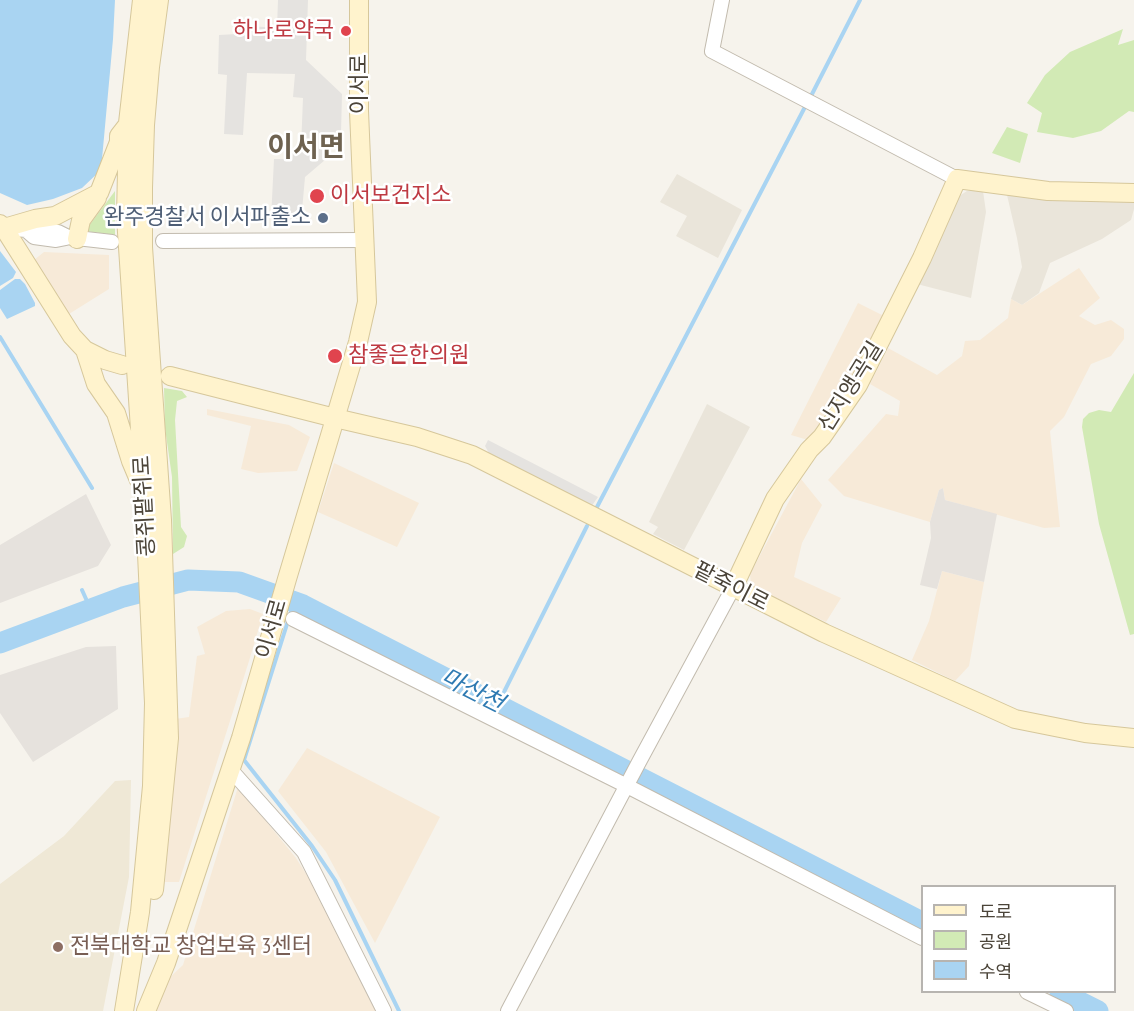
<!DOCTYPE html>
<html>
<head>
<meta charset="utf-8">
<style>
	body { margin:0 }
	#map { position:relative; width:1134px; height:1011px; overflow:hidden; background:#f6f3ec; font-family:"PT Sans Narrow","Noto Sans KR",sans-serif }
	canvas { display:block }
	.legend { position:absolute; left:921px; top:885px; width:195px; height:108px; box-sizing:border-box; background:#fff; border:2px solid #b7b4b0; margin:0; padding:8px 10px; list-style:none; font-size:18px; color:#4b4439 }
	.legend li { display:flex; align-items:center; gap:12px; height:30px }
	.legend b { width:30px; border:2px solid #b7b4b0 }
</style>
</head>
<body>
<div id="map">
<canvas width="1134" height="1011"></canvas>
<ul class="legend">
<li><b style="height:8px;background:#fff3cd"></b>도로</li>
<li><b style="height:16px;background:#d2eab5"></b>공원</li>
<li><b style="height:16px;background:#a9d4f2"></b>수역</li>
</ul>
</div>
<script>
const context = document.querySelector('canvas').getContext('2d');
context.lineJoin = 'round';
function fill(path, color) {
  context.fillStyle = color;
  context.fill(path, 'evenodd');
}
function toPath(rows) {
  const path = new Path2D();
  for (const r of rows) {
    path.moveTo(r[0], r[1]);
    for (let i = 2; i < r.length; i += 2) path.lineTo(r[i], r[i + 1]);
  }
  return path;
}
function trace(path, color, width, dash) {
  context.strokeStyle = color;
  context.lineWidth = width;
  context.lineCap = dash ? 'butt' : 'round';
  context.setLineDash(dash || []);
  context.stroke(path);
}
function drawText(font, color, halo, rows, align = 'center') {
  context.font = font + ' "PT Sans Narrow","Noto Sans KR",sans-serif';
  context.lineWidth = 5;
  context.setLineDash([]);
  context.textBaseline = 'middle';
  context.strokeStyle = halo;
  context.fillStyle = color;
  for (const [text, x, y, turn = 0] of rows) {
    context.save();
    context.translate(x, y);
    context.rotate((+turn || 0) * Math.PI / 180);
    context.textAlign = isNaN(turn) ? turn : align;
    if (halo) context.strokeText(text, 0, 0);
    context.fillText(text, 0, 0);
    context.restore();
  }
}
const residential = toPath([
	[677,174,742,210,718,258,676,236,687,216,660,202],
	[967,191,983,191,986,212,971,298,917,284,953,200],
	[1007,195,1036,199,1134,201,1134,209,1131,220,1102,239,1050,263,1039,293,1022,305,1011,299,1022,267,1017,238],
	[707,404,750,427,684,550,653,534,658,527,649,522]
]);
const commercial = toPath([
	[44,252,109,255,109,289,69,314,34,260],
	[1079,268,1100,298,1079,316,1095,325,1111,320,1124,329,1124,339,1111,356,1091,364,1064,417,1050,431,1060,527,1044,528,945,500,943,488,939,490,930,522,844,496,828,480,886,414,898,416,900,401,870,384,888,348,937,375,962,356,965,341,980,340,1008,318,1011,299,1022,305],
	[858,303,884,316,855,370,808,440,791,435],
	[207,409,289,425,310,437,297,471,258,473,241,469,251,426,207,415],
	[334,463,419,503,397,547,318,512],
	[801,479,822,505,802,543,794,577,841,598,826,622,751,586,750,574],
	[942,571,984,582,969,666,955,681,912,660,929,621],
	[250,609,263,614,249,661,179,882,165,882,175,719,189,717,197,656,205,654,197,627,226,611],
	[307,748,440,817,375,943,326,852,278,791],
	[238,787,296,858,313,885,376,1011,156,1011,165,982,183,965]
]);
const industrial = toPath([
	[943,488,945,500,997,514,984,582,942,571,937,589,920,585,931,538,930,522,939,490],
	[86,494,111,545,98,566,0,603,0,545],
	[116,646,118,709,33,762,0,713,0,675,86,647]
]);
const education = toPath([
	[131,780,129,877,103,1011,0,1011,0,884,64,836,115,781]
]);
const green = toPath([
	[1123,29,1118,45,1134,40,1134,112,1129,111,1101,131,1073,138,1037,132,1042,113,1027,103,1045,75,1070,52],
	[1007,127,1028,134,1020,163,992,153],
	[115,191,115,235,85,231],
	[1134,373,1134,634,1130,635,1099,524,1082,427,1083,419,1089,413,1099,410,1111,412],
	[164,388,182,391,187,397,177,401,175,420,181,527,187,536,184,547,173,554,172,477,165,428]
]);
const parking = toPath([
	[278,0,308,0,306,60,342,94,341,133,325,146,332,154,305,177,301,222,271,219,274,159,292,159,293,149,301,148,303,98,293,97,295,74,247,73,243,135,224,134,227,75,218,74,219,35,237,34,237,25,277,28],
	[488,440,598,497,591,507,566,492,490,455,485,446]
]);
const water = toPath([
	[0,0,115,0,113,39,101,170,82,188,53,199,27,205,0,193],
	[0,251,16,272,13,278,0,286],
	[15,279,20,279,25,284,35,303,35,306,7,319,0,308,0,290]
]);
const stream = toPath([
	[810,98,860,0],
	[0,337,92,488],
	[597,507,806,105],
	[82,590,91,610],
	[294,602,244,760,312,846,335,880,399,1011],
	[497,706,587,526]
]);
const river = toPath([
	[0,643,123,597,188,580,239,582,303,605,922,922],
	[1060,992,1098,1011]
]);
const street = toPath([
	[722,0,712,51,957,179],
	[15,229,26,230,39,228,58,232,68,237,112,242],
	[26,230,34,237,56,240,66,238],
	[163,241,364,240],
	[293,619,627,786,922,938],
	[230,769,304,852,384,1011],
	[1027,992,1066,1011],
	[508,1011,639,762,733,588]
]);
const secondary = toPath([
	[0,224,4,228,72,336,85,350,105,360,122,365],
	[4,228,35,219,55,216,99,193,119,142,119,136,126,127],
	[77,239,81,220,97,198],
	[85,350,96,384,116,413,131,461,139,480],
	[170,376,335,418,417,437,472,455,824,633,1015,719,1085,733,1134,738],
	[733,588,775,499,809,450,822,437,858,385,922,258,957,179,1048,191,1134,193],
	[154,890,169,738,162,520,143,247,143,188,145,125,150,67,159,0],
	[124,1011,140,912,152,786,154,703,144,490,126,217,128,123,142,0],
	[146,1011,166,963,241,738,287,579,358,342,367,302,359,111,359,0]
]);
const markers = [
	[346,31,6,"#e0444e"],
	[317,196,8,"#e0444e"],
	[323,218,6,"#5c6f8a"],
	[335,356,8,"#e0444e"],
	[58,947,6,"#8d6e63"]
];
const healthNames = [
	["하나로약국",334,31,"right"],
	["이서보건지소",330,196],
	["참좋은한의원",348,356]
];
const streetNames = [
	["이서로",360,84,-90],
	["신지앵곡길",851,387,-58],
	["콩쥐팥쥐로",145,506,-93],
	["팥죽이로",731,587,27],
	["이서로",272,629,-74]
];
const serviceNames = [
	["완주경찰서 이서파출소",311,218]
];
const educationNames = [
	["전북대학교 창업보육 3센터",70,947]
];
const waterNames = [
	["마산천",472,691,27]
];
const districtNames = [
	["이서면",306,148]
];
fill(residential, '#eae5da');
fill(commercial, '#f7ead8');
fill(industrial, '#e6e2dd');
fill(education, '#efe8d6');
fill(green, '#d2eab5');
fill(parking, '#e5e3e0');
fill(water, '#a9d4f2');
trace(stream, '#a9d4f2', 4);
trace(river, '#a9d4f2', 21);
trace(street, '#c2bbae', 16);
trace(secondary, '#d6c79b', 20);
trace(street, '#fff', 14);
trace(secondary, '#fff3cd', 18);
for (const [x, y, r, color] of markers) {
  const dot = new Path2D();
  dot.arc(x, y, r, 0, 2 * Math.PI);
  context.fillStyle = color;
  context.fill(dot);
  trace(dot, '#fff', 2);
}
drawText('22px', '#be3a42', '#fff', healthNames, 'left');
drawText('22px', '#4b4439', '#fff', streetNames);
drawText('22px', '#4e5e75', '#fff', serviceNames, 'right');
drawText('22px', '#785e54', '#fff', educationNames, 'left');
drawText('italic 24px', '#2e7ab2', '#fff', waterNames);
drawText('bold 28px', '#6e6250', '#fff', districtNames);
</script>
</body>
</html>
